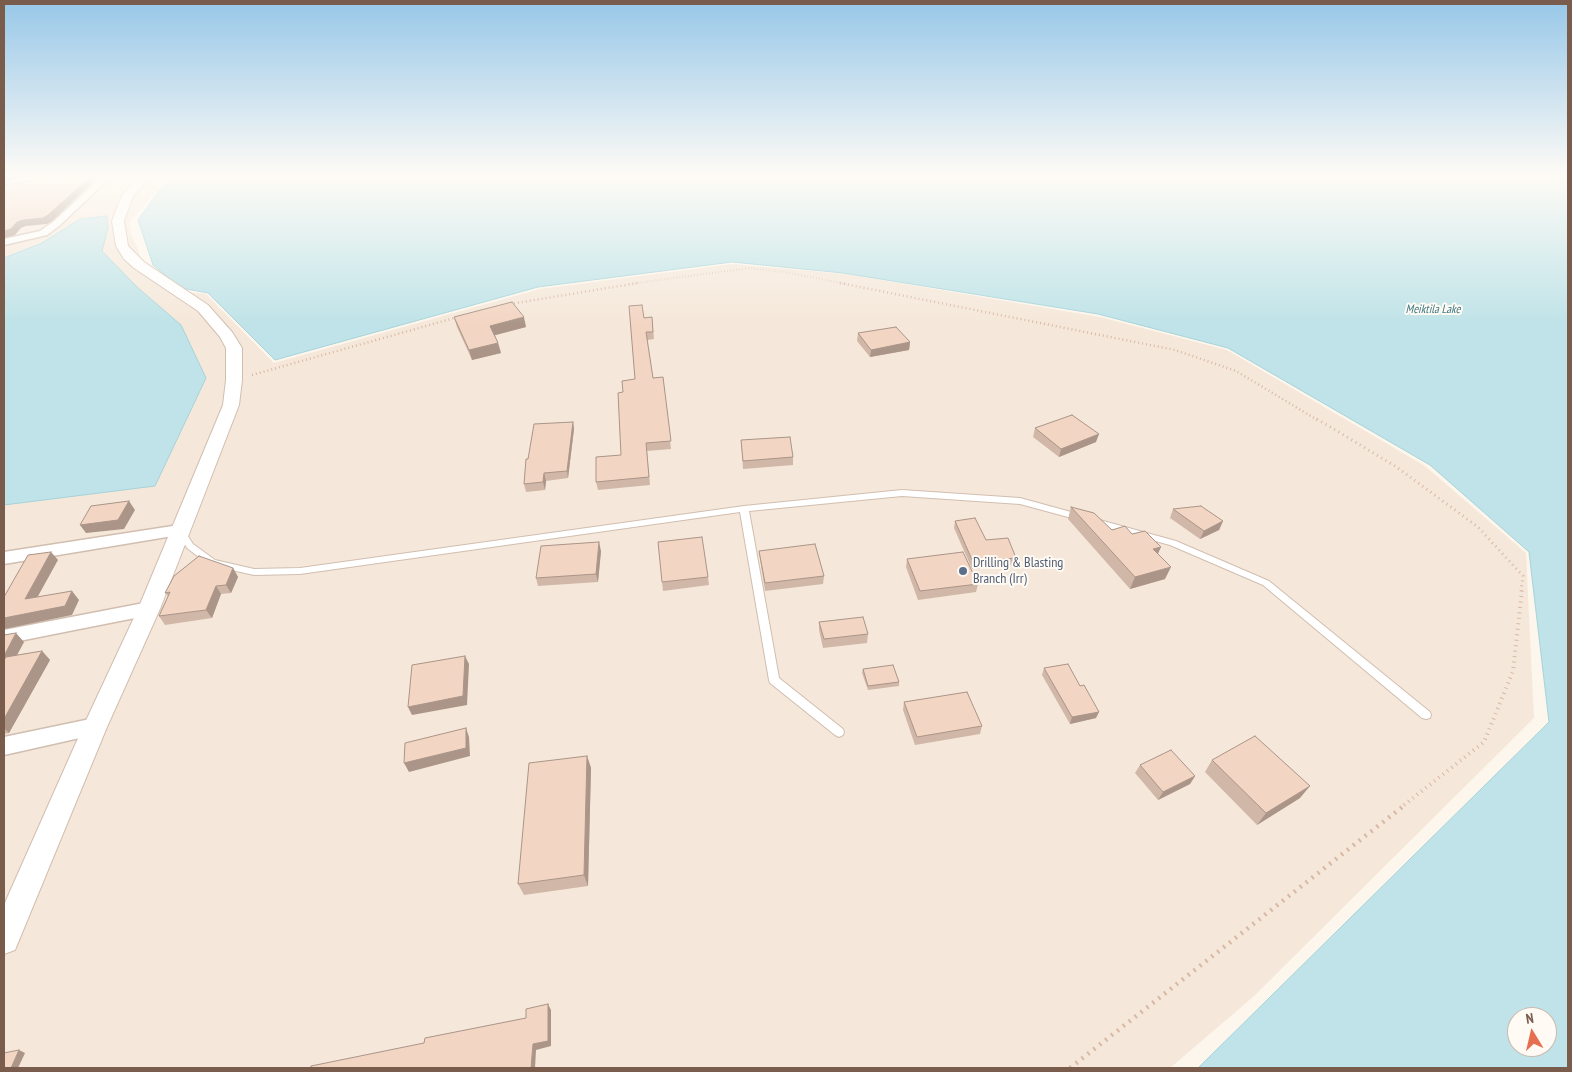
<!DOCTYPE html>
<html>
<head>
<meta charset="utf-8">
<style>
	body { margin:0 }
	#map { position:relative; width:1572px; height:1072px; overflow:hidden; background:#fdf6ec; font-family:"PT Sans Narrow",sans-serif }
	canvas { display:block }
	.frame { position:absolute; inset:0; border:5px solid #7a5c4d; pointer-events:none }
	.north { position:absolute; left:1507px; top:1007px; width:50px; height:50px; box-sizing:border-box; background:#fffaf3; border:1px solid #cabbb1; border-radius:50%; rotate:351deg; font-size:14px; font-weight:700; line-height:20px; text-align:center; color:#7a5c4d }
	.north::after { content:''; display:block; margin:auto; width:18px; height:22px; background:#e76f51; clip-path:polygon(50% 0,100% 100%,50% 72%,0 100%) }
</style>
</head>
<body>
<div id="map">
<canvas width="1572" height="1072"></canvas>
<div class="frame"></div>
<div class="north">N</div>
</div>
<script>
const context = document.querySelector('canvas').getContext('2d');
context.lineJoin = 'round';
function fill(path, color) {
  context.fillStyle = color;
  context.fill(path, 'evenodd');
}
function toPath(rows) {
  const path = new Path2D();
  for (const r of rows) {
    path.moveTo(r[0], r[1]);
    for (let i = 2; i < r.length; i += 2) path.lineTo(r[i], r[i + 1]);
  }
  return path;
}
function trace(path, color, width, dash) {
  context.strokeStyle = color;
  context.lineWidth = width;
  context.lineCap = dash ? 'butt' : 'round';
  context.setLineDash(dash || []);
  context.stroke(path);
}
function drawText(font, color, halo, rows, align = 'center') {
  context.font = font + ' "PT Sans Narrow",sans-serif';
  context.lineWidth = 4;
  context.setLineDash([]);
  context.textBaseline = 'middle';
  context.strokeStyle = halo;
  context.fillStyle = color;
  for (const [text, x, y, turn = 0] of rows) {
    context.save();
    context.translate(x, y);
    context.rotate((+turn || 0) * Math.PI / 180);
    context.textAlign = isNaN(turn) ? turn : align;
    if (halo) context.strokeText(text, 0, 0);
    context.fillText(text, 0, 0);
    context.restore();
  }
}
const residential = toPath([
	[4,175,174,175,154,193,130,222,131,234,138,249,143,267,176,291,206,294,274,363,540,289,732,264,846,274,1100,317,1227,350,1425,466,1526,553,1534,718,1253,997,1170,1068,4,1068]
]);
const water = toPath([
	[176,175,1568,175,1568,1068,1198,1068,1549,722,1529,552,1430,465,1228,348,1098,314,843,273,732,262,538,287,275,360,208,293,181,288,153,265,138,220,158,192,176,175],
	[1517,1017,1547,1017,1547,1047,1517,1047,1517,1017],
	[107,216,108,228,102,251,137,287,181,325,206,378,155,486,4,505,4,258,42,243,80,219,107,216]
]);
const pathFar4 = toPath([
	[629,284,750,268,785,272,846,284]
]);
const pathFar3 = toPath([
	[840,283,1175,350,1236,371,1319,421],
	[510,304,638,283],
	[252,375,458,317]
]);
const pathFar2 = toPath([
	[1317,419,1395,466,1478,527,1523,576,1521,591]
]);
const pathFar1 = toPath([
	[1404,805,1484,742,1513,671,1522,590]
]);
const path = toPath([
	[1070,1068,1406,804]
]);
const service = toPath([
	[902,490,1020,498,1082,515,1083,517,1079,520,1020,504,902,496,749,511,779,678,843,729,844,732,843,735,839,737,835,735,770,683,769,680,740,512,300,574,254,575,209,565,187,548,177,532,181,529,184,530,193,544,215,560,254,569,300,568,744,506,902,490],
	[1096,519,1176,541,1269,581,1430,712,1431,715,1430,718,1426,719,1422,718,1263,585,1170,545,1093,524,1092,522,1093,520,1096,519]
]);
const minor = toPath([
	[28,175,36,175,30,184,27,185,23,182,28,175],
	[104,175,113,175,59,226,47,235,4,245,4,239,40,231,53,222,104,175],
	[179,525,185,526,187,530,185,534,4,564,4,552,179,525],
	[149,602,155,604,158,609,155,614,4,644,4,630,149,602],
	[95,718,102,721,105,727,102,733,4,755,4,737,95,718]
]);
const tertiary = toPath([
	[141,175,152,175,133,196,124,221,128,246,144,262,208,305,232,332,242,348,242,380,239,405,160,609,107,727,15,950,4,954,4,905,83,727,138,609,223,405,226,380,226,348,220,337,198,311,134,268,124,259,116,246,112,221,122,195,141,175]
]);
const wall = toPath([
	[454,317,526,327,495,335,498,343,501,353,472,360,457,327],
	[652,317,654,339,647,340,653,378,663,377,671,449,647,451,650,485,598,490,596,482,621,455,623,392,635,379,644,318],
	[858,333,910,342,909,350,870,357,857,341],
	[573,422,574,429,568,478,546,481,545,490,526,492,524,484,528,459],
	[1035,428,1096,442,1059,457,1033,437],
	[741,440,793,457,793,465,743,469],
	[1071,507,1112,530,1132,534,1158,554,1165,579,1130,589,1068,519],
	[1173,509,1223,521,1219,530,1200,539,1170,518],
	[955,521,1016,558,1014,565,972,569,954,528],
	[601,551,598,582,538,586,536,578],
	[759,551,824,576,823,584,765,591,760,559],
	[907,559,978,584,976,592,918,600,906,567],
	[233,568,238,577,231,593,221,594,212,618,165,625,159,616,168,596,165,593],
	[708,577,709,585,663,591,662,582],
	[819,622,868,634,867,643,823,648,819,630],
	[4,635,24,642,17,655,42,651,50,660,9,733,4,734],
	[1044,668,1096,718,1070,724,1042,675],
	[863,669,899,682,899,686,868,690,862,673],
	[904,702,982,726,980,734,915,745,903,710],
	[587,756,591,768,588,886,524,895,518,884],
	[1212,760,1300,798,1257,825,1205,772],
	[1140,765,1195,776,1190,784,1158,800,1135,773]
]);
const shadedWall = toPath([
	[4,175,48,175,4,181],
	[90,175,98,175,89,186,52,221,47,224,26,226,21,228,15,235,4,238,4,231],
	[524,317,526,327,492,336,490,326],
	[910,342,909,350,870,357,871,350],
	[498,343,501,353,472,360,469,350],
	[573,422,574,429,568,478,567,471],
	[1099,434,1096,442,1059,457,1061,449],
	[544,473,546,481,545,490,543,482],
	[129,501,135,510,124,529,86,533,80,525],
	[1223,521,1219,530,1200,539,1204,531],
	[599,542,601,551,598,582,596,574],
	[1161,547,1156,558,1153,549],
	[51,552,58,560,32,607,25,599],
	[1171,567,1165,579,1130,589,1135,577],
	[233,568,238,577,231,593,226,585],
	[216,586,221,594,212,618,206,610],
	[72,591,79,600,72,615,4,629,4,618],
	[16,633,24,642,5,677,4,677,4,656],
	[42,651,50,660,9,733,4,728,4,719],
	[465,656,469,664,467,705,412,715,408,707],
	[1099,712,1096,718,1070,724,1072,717],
	[466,728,469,737,470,756,409,772,404,763],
	[587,756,591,768,588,886,584,875],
	[1195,776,1190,784,1158,800,1163,792],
	[1310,786,1300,798,1257,825,1266,813],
	[548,1004,551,1010,551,1046,536,1050,535,1068,531,1068,533,1044],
	[19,1050,25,1053,18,1068,11,1068]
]);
const building = toPath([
	[69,175,90,175,86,181,48,215,43,218,23,220,17,222,11,229,4,231,4,185,69,175],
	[512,302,524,317,490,326,498,343,469,350,454,317,512,302],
	[642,305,644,318,652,317,653,332,646,332,653,378,663,377,671,441,646,443,649,477,596,482,596,457,621,455,618,393,623,392,622,381,635,379,629,306,642,305],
	[896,327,910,342,871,350,858,333,896,327],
	[1072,415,1099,434,1061,449,1035,428,1072,415],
	[573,422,567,471,544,473,543,482,524,484,526,459,528,459,534,424,573,422],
	[790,437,793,457,743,461,741,440,790,437],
	[129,501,118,520,80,525,91,506,129,501],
	[1201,506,1223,521,1204,531,1173,509,1201,506],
	[1071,507,1094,513,1112,530,1125,526,1132,534,1145,531,1161,547,1153,549,1171,567,1135,577,1071,507],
	[975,518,986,540,1008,538,1016,558,973,562,955,521,975,518],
	[702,537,708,577,662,582,658,542,702,537],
	[599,542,596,574,536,578,541,546,599,542],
	[815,544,824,576,765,583,759,551,815,544],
	[51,552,25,599,72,591,65,606,4,618,4,597,28,555,51,552],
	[963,552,978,584,920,591,907,559,963,552],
	[199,556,233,568,226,585,216,586,206,610,159,616,170,592,165,593,174,576,199,556],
	[863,617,868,634,824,639,819,622,863,617],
	[16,633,4,656,4,635,16,633],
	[42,651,4,719,4,660,6,657,42,651],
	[465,656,463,696,408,707,412,665,465,656],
	[1068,664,1080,686,1084,685,1099,712,1072,717,1044,668,1068,664],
	[893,665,899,682,868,686,863,669,893,665],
	[967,692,982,726,917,737,904,702,967,692],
	[466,728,466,748,404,763,405,743,466,728],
	[1255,736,1310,786,1266,813,1212,760,1255,736],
	[1171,750,1195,776,1163,792,1140,765,1171,750],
	[587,756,584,875,518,884,529,763,587,756],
	[548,1004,548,1041,533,1044,531,1068,310,1068,311,1066,424,1043,425,1038,526,1018,526,1009,548,1004],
	[19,1050,11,1068,4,1068,4,1053,19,1050]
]);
const markers = [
	[963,571,5,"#5c6f8a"]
];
const farWaternames = [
	["Meiktila Lake",1433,310]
];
const serviceNames = [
	["Drilling & Blasting",973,563],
	["Branch (Irr)",973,579]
];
fill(residential, '#f5e8da');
fill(water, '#bfe3e8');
trace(water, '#a5d3da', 1);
trace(service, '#d1beb0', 2);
trace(minor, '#d1beb0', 3);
trace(tertiary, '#d1beb0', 2);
trace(pathFar4, '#d9b8a5', 2, [0.5, 2.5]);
trace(pathFar3, '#d9b8a5', 2.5, [1, 3]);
trace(pathFar2, '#d9b8a5', 3, [1, 4]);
trace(pathFar1, '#d9b8a5', 4, [1, 4.5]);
trace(path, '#d9b8a5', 4.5, [2, 5.5]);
fill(service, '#fff');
fill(minor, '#fff');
fill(tertiary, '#fff');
fill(wall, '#d1b7a8');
fill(shadedWall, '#aa9588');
fill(building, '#f3d5c3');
trace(building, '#aa9588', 1);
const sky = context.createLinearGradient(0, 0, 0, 325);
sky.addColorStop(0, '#97c7e8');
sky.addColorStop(0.54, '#fefbf6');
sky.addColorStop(1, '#fefbf600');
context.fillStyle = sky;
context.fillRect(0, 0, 1572, 325);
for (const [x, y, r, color] of markers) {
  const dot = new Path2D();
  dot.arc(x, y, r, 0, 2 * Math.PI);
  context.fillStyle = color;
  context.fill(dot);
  trace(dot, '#fffaf3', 2);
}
drawText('italic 12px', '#437c86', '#fffaf3', farWaternames);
drawText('14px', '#4e5e75', '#fffaf3', serviceNames, 'left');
</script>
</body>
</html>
